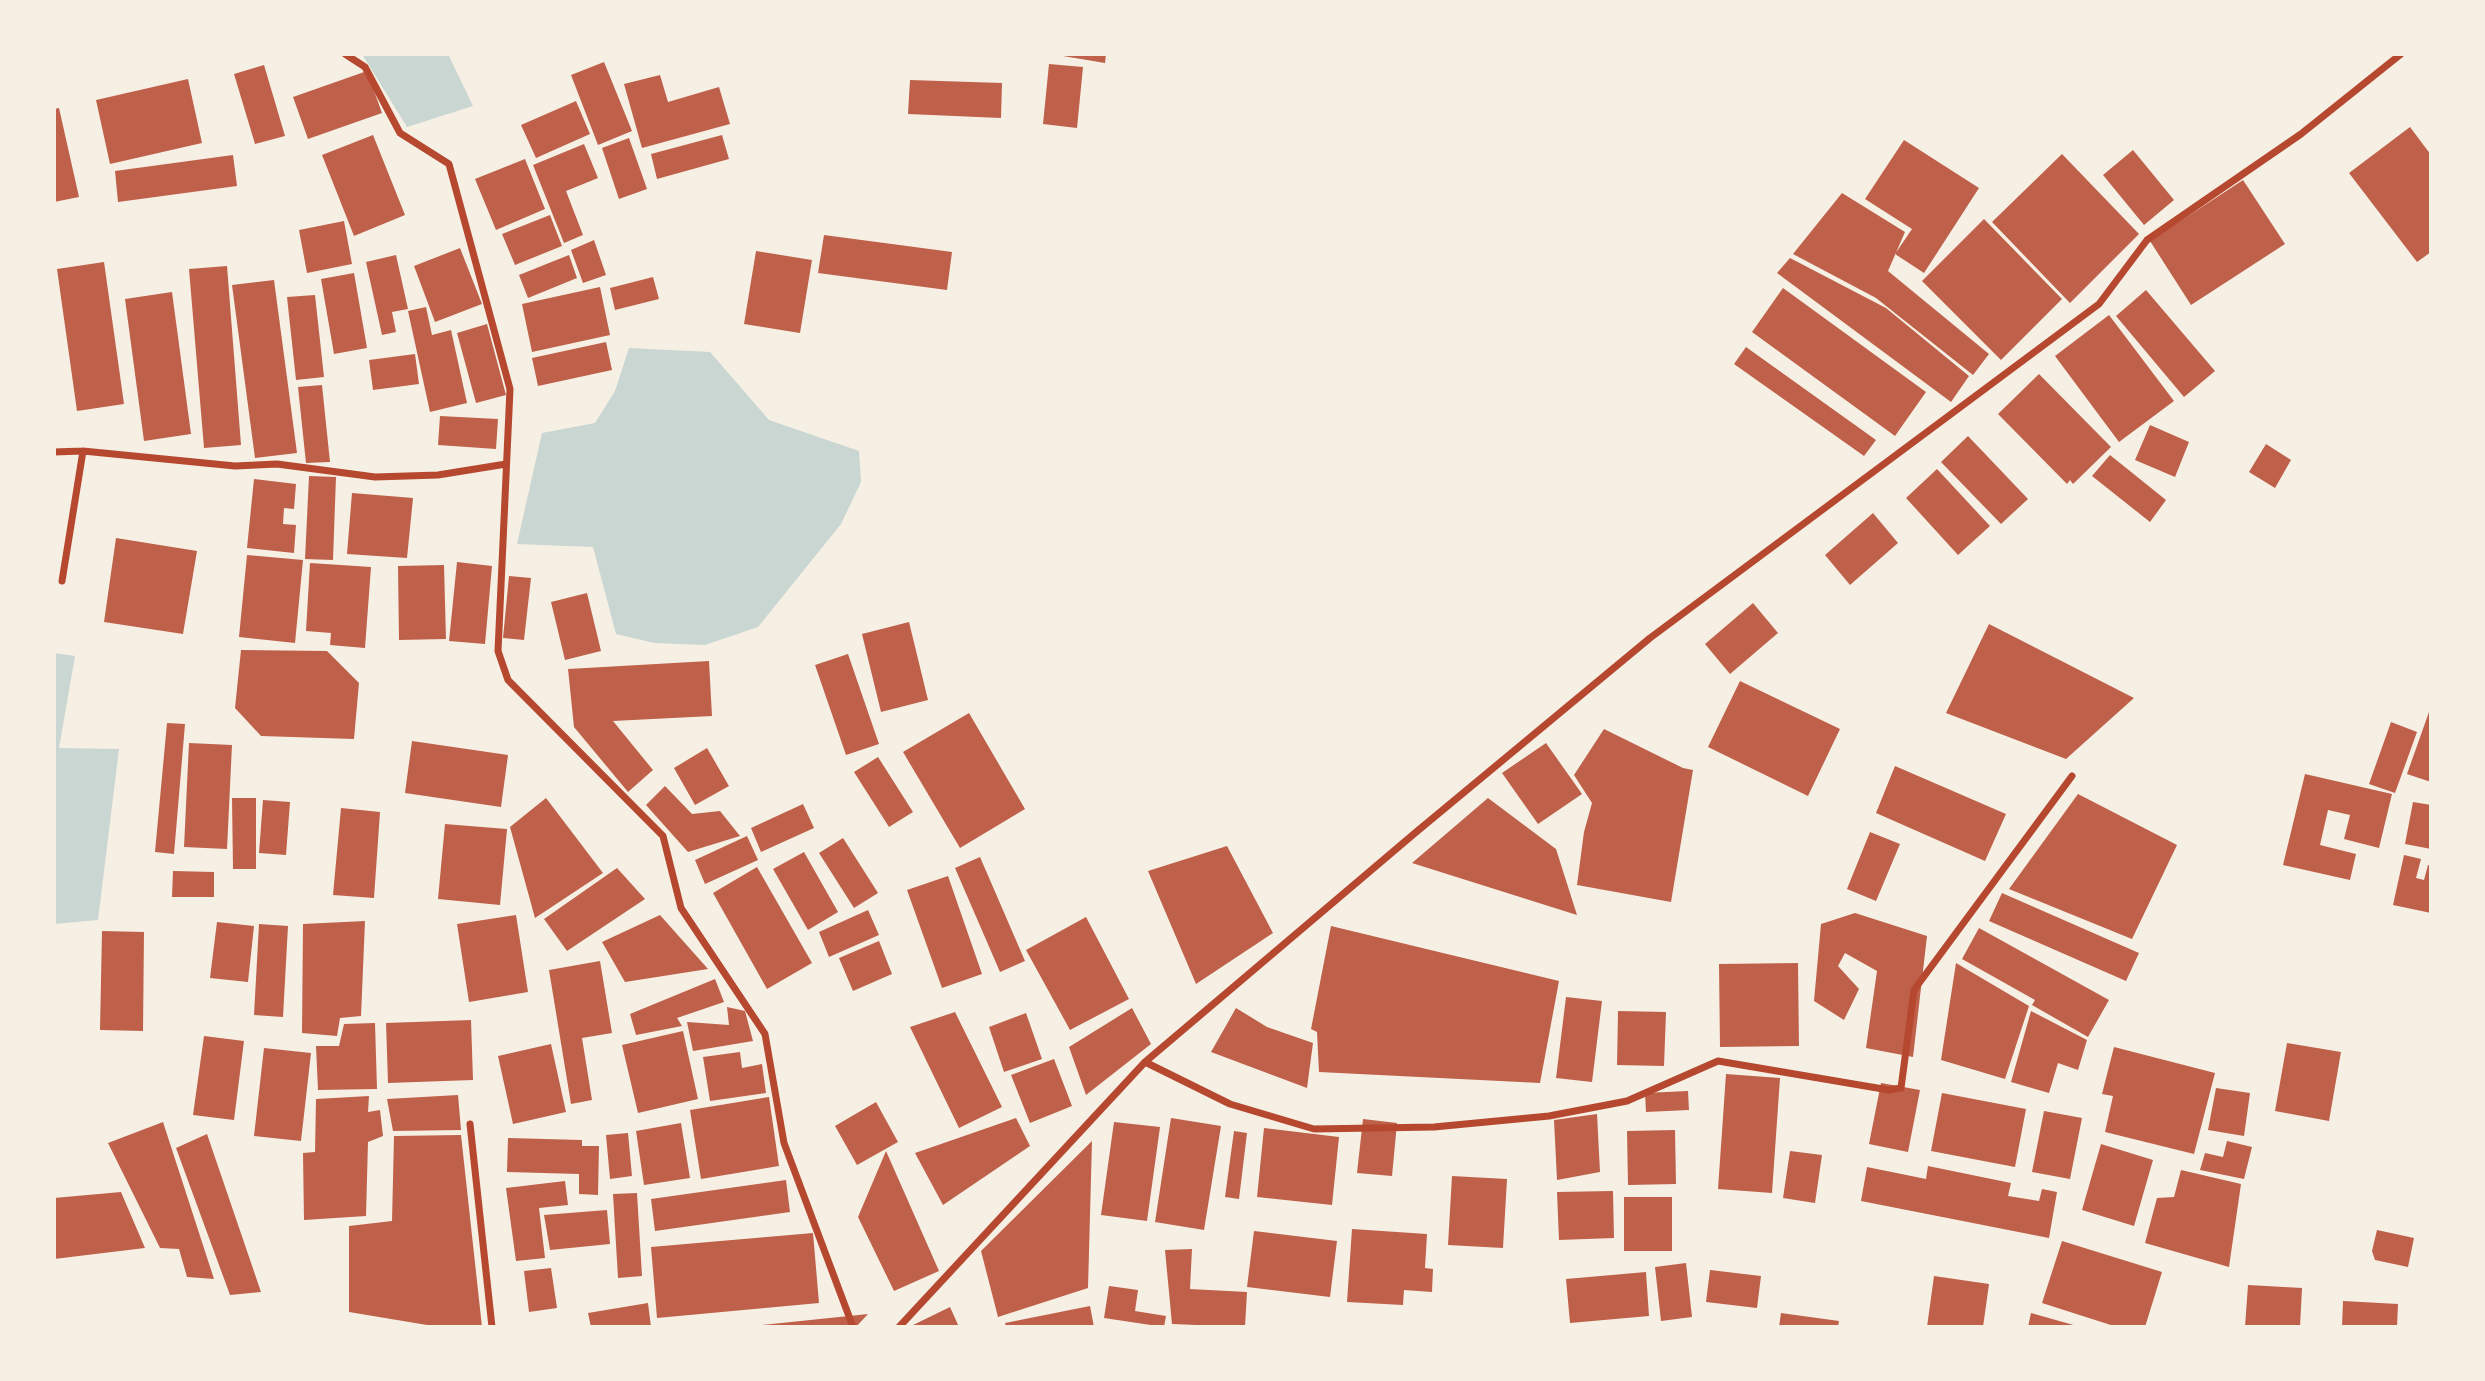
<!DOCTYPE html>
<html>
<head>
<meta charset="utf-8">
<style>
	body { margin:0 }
	#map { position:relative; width:2485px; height:1381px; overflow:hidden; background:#f6efe4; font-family:Raleway,sans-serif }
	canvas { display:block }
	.frame { position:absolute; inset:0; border:56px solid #f6efe4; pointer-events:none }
</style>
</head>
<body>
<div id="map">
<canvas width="2485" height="1381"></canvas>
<div class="frame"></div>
</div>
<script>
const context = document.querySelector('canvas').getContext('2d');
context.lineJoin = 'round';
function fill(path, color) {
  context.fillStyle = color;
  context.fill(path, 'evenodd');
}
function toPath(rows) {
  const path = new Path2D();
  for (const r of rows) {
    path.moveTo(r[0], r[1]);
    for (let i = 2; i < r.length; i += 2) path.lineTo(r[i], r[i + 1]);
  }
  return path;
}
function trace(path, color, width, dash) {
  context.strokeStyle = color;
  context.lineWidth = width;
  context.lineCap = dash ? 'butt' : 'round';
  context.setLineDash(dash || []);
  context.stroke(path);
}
const water = toPath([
	[362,54,448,54,473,106,407,127],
	[629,348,710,352,769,420,859,451,861,482,841,524,758,627,705,645,654,643,616,634,593,547,517,544,542,433,595,423,615,391],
	[54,653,75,656,59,748,119,749,98,920,54,924]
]);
const building = toPath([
	[1051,54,1106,54,1105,63],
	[604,62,632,131,598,145,571,75],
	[1049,64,1083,67,1077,128,1043,124],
	[264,65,285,136,255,144,234,74],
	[367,71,382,113,308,139,293,97],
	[660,75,668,102,719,87,730,124,642,148,624,84],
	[188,79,202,143,110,164,96,100],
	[910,80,1002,83,1001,118,908,114],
	[576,101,590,134,536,158,521,125],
	[59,108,79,197,54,202,54,109],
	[2410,127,2431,155,2431,252,2417,262,2349,173],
	[373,135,405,215,354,236,322,155],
	[722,135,729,159,657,179,651,154],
	[629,138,647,189,619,199,602,148],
	[1904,140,1979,188,1924,273,1895,254,1912,229,1865,199],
	[584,144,598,178,566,191,583,235,564,243,533,165],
	[2133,150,2174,200,2144,225,2103,175],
	[2062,154,2139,234,2070,303,1992,222],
	[233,155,237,186,118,202,115,171],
	[525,159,545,209,496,230,475,179],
	[2243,180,2285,244,2191,305,2150,241],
	[1842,193,1905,232,1888,271,1989,354,1973,375,1876,298,1793,254],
	[550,215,562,246,515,265,502,234],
	[1984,219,2062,299,2001,360,1922,281],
	[344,221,352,264,307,273,299,230],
	[824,235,952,252,947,290,818,273],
	[594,240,606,275,583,283,571,250],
	[460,248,482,304,435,322,414,266],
	[756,251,812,260,800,333,744,324],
	[396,255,408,309,392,312,396,332,382,335,366,262],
	[569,255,577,278,528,298,519,275],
	[1790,258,1886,308,1969,376,1951,402,1777,273],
	[104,262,124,404,77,411,57,269],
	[227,266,241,445,204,448,189,269],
	[354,273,367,348,334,354,321,279],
	[653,277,659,299,615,310,610,288],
	[274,280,297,453,255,458,232,285],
	[600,287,610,335,532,352,522,304],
	[1783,288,1926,392,1895,436,1752,332],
	[2146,290,2215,371,2184,397,2116,316],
	[172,292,191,434,144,441,125,299],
	[315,295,324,377,296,380,287,297],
	[426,307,432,335,451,330,467,403,430,412,408,311],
	[2109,315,2174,401,2119,442,2055,356],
	[487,324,506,395,476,403,457,333],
	[606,342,612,370,538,386,532,358],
	[1746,347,1876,440,1864,456,1734,364],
	[415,354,419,384,373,390,369,360],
	[2039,374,2111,447,2073,484,2070,480,2067,484,1998,414],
	[322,385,330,462,306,463,298,387],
	[440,416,498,419,496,449,438,445],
	[2150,425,2189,442,2175,477,2135,460],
	[1968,436,2028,499,2001,524,1941,462],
	[2266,444,2291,460,2275,488,2249,472],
	[2110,455,2166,500,2150,522,2092,476],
	[1937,469,1990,526,1958,555,1906,498],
	[309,476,336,477,333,560,305,559],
	[254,479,296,484,294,509,284,508,283,524,296,525,294,553,247,548],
	[352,493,413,498,407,558,347,554],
	[1873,513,1898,543,1850,585,1825,555],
	[116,538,197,551,183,634,104,622],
	[247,555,303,560,295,643,239,637],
	[457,562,492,566,485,644,449,641],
	[310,563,371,567,365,648,330,645,331,633,306,631],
	[444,565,446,639,399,640,398,566],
	[509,576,531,578,524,640,503,638],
	[587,593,601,651,565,660,551,602],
	[1753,603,1778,633,1730,674,1705,644],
	[909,622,928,700,881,712,862,634],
	[1989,624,2134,698,2066,759,1946,713],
	[241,650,327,651,359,683,354,739,261,736,235,708],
	[848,654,879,744,846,755,815,665],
	[709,661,712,716,613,721,653,770,628,792,574,727,568,669],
	[1740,681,1840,729,1808,796,1708,747],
	[2429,712,2431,713,2431,782,2407,774],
	[969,713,1025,809,960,848,903,752],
	[2391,722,2417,732,2395,793,2369,784],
	[167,723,185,724,174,854,155,852],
	[1604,729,1683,768,1693,770,1671,902,1577,885,1584,832,1592,803,1574,775],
	[412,741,508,755,501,807,405,793],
	[189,743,232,745,227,849,184,847],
	[1546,743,1582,794,1538,824,1502,773],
	[707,748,729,786,695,805,674,768],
	[878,757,913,812,889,827,854,772],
	[1895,766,2006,814,1985,861,1876,813],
	[2305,774,2392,794,2379,848,2344,839,2350,815,2328,810,2320,845,2356,854,2350,880,2283,865],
	[665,786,692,814,720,811,740,836,688,852,646,805],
	[2078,794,2177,845,2132,939,2009,889],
	[232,798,256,798,256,869,233,869],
	[546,798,603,873,535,918,510,827],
	[1488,798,1556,849,1577,915,1412,863],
	[263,800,290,802,286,855,259,853],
	[2413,802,2431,805,2431,849,2405,844],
	[803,804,814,828,761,852,751,828],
	[341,808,380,812,374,898,333,895],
	[445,824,507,829,500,905,438,899],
	[1870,832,1900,844,1876,901,1847,889],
	[747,836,758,860,705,884,695,860],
	[843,838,878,893,854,908,819,853],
	[1227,846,1273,933,1196,984,1148,871],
	[804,852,838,912,808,930,773,869],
	[2404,855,2421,859,2416,878,2424,880,2428,865,2431,865,2431,913,2393,905],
	[980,857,1025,961,1000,972,955,868],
	[757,867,812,963,767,989,713,893],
	[617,868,645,899,567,951,544,919],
	[173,871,214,872,214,897,172,897],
	[948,876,982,974,942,988,907,890],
	[2002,893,2139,953,2126,981,1989,921],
	[868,910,879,935,829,957,819,932],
	[1855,913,1927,936,1913,1057,1866,1048,1877,971,1845,953,1838,966,1859,989,1844,1020,1814,1001,1821,924],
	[516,915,528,992,469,1002,457,924],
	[660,915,708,969,625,982,602,942],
	[1086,917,1129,999,1070,1030,1026,950],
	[365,921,361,1016,340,1018,337,1036,302,1033,303,924],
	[217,922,254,926,248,982,210,978],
	[259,924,288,926,283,1017,254,1015],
	[1331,926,1559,981,1540,1083,1319,1072,1317,1032,1311,1029],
	[1979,928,2109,1000,2088,1037,2032,1005,2035,1000,1962,959],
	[102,931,144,932,143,1031,100,1030],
	[879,941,892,974,853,991,839,958],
	[600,961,612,1033,582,1038,592,1100,571,1104,549,970],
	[1798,963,1799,1046,1720,1047,1719,964],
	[1956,963,2029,1006,2005,1079,1941,1060],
	[715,979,724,1002,677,1018,682,1026,636,1035,630,1014],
	[1566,997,1602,1001,1592,1082,1556,1078],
	[727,1007,745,1011,753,1041,693,1051,687,1022,729,1025],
	[1132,1008,1151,1044,1086,1095,1069,1047],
	[1236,1008,1267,1027,1313,1043,1307,1088,1211,1052],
	[1618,1011,1666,1012,1664,1066,1617,1065],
	[2031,1011,2087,1040,2078,1070,2058,1063,2049,1093,2011,1082],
	[955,1012,1002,1107,959,1128,910,1027],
	[1026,1013,1042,1059,1004,1072,989,1027],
	[471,1020,473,1080,388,1083,386,1023],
	[375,1023,377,1089,318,1090,316,1046,339,1046,344,1024],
	[683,1031,698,1099,638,1113,622,1045],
	[204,1036,244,1041,234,1120,193,1115],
	[2287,1043,2341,1052,2329,1121,2275,1111],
	[551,1044,566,1112,513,1124,498,1056],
	[2114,1047,2215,1073,2194,1154,2105,1132,2113,1096,2102,1094],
	[264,1048,311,1053,301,1141,254,1136],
	[740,1052,742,1068,762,1064,766,1093,710,1101,703,1057],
	[1054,1059,1072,1106,1030,1123,1011,1075],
	[1726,1074,1780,1078,1772,1193,1718,1189],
	[1881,1083,1920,1090,1908,1152,1869,1144],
	[2216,1088,2250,1093,2244,1136,2208,1130],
	[1688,1091,1689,1110,1646,1112,1645,1093],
	[1942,1093,2026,1109,2015,1167,1931,1151],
	[458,1095,461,1130,393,1131,387,1099],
	[369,1096,368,1112,380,1110,383,1136,368,1142,366,1216,304,1220,303,1153,315,1152,316,1099],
	[769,1097,779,1166,701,1179,690,1110],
	[876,1102,898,1142,857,1165,835,1126],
	[2044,1111,2082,1118,2070,1179,2032,1172],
	[1597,1114,1600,1172,1557,1180,1554,1120],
	[1016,1118,1030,1146,943,1205,915,1153],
	[1171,1118,1221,1126,1204,1230,1155,1222],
	[1363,1119,1397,1123,1392,1176,1357,1173],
	[163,1122,214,1279,187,1277,179,1249,160,1248,108,1143],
	[1114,1122,1160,1127,1147,1221,1101,1215],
	[681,1123,690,1178,644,1185,636,1131],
	[1264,1128,1339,1137,1332,1205,1257,1197],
	[1675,1130,1676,1184,1628,1185,1627,1131],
	[1234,1131,1247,1133,1239,1199,1225,1197],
	[628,1133,632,1176,610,1179,606,1135],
	[207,1134,261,1292,230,1295,176,1148],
	[461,1135,482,1327,439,1327,349,1312,349,1226,392,1221,394,1136],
	[508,1138,582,1140,582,1146,599,1146,598,1195,579,1194,579,1174,507,1172],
	[1092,1141,1088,1288,998,1317,981,1251],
	[2227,1141,2252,1147,2244,1179,2200,1170,2205,1153,2223,1157],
	[2101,1144,2153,1160,2134,1226,2082,1210],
	[886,1151,939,1271,894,1291,858,1217],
	[1790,1151,1822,1155,1815,1203,1783,1198],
	[1928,1166,2011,1183,2008,1196,2039,1201,2042,1189,2057,1192,2049,1238,1861,1201,1867,1167,1926,1179],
	[2181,1170,2241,1184,2229,1267,2145,1243,2157,1198,2174,1197],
	[1452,1176,1507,1179,1503,1248,1448,1245],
	[786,1180,790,1212,655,1231,651,1199],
	[565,1181,568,1205,539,1208,545,1258,516,1261,506,1188],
	[1613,1191,1614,1238,1559,1240,1557,1192],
	[121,1192,145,1248,54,1259,54,1198],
	[637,1193,642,1276,618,1278,613,1194],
	[1624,1197,1672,1197,1672,1251,1624,1251],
	[607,1210,610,1244,550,1250,544,1215],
	[1352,1229,1427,1234,1425,1268,1433,1269,1432,1292,1404,1290,1403,1305,1347,1302],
	[2377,1230,2414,1238,2408,1267,2375,1260,2372,1251],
	[1254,1231,1337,1241,1330,1297,1247,1287],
	[813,1233,819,1303,657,1318,651,1247],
	[2062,1241,2162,1272,2145,1327,2117,1327,2042,1303],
	[1192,1249,1190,1289,1247,1292,1245,1327,1172,1324,1165,1250],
	[1686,1263,1692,1317,1661,1321,1655,1267],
	[551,1268,557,1308,529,1312,524,1271],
	[1710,1270,1761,1276,1757,1308,1706,1302],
	[1646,1272,1649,1316,1570,1323,1566,1279],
	[1934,1276,1989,1284,1983,1327,1927,1327],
	[2248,1285,2302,1288,2300,1327,2245,1327],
	[1109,1286,1138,1290,1135,1311,1166,1316,1164,1327,1104,1318],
	[2343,1301,2398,1304,2397,1327,2342,1327],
	[648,1303,651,1327,591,1327,588,1313],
	[1090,1306,1094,1327,1006,1327,1005,1323],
	[950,1307,959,1327,909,1327],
	[1781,1313,1839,1321,1838,1327,1779,1327],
	[2031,1313,2077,1326,2077,1327,2028,1327],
	[868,1314,856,1327,762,1327,762,1325]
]);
const minor = toPath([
	[345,54,365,67,400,133,449,164,510,389,498,651,508,680,663,836,681,908,765,1034,784,1143,853,1327],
	[54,452,83,451,235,466,277,464,375,477,438,475,506,464],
	[62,581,83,451],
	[1145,1062,1230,1104,1314,1129,1434,1127,1549,1116,1627,1101,1718,1061,1889,1090,1901,1088,1914,990,2072,776],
	[470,1124,492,1327],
	[899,1327,1145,1062,1415,833,1650,638,2099,304,2147,240,2301,134,2401,54]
]);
fill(water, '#c9d6d2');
fill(building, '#bf614a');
trace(minor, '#b5482f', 7);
</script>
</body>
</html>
